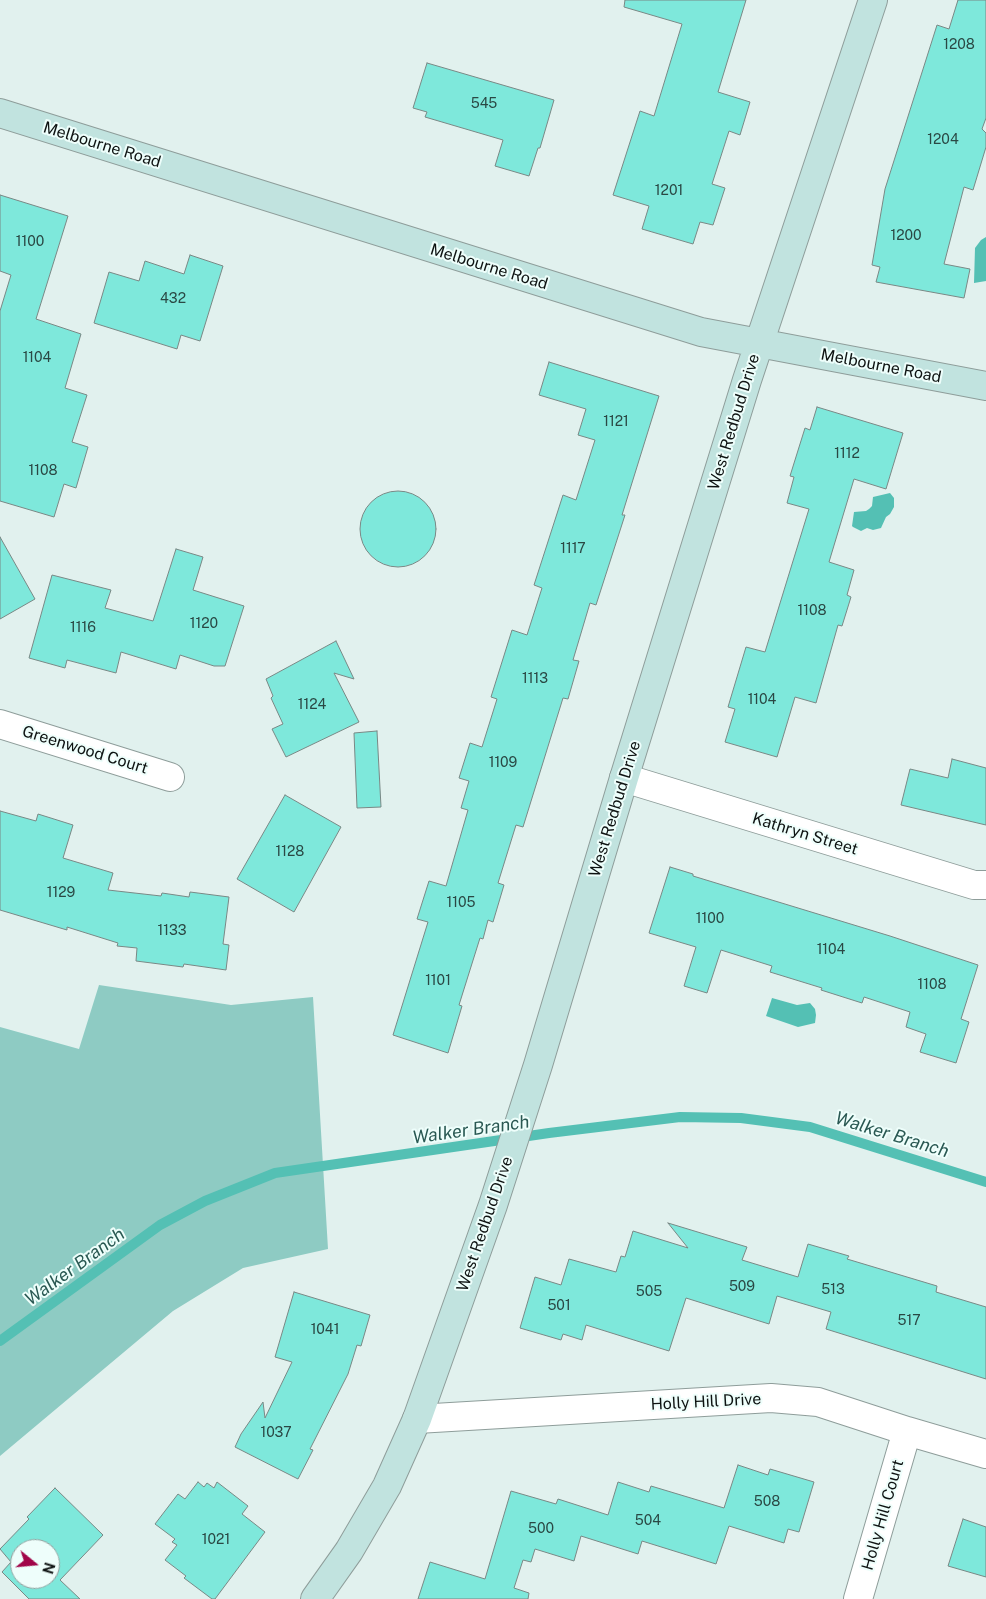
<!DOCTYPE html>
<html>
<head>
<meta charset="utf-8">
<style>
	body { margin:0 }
	#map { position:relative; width:986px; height:1599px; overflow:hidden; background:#e1f1ee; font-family:"Public Sans",sans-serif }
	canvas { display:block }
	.north { position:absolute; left:10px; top:1539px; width:50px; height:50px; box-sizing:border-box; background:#eefefb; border:1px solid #94a09e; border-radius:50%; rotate:107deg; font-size:14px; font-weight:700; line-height:20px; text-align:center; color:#0e1312 }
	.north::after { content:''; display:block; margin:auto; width:18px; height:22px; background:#a00548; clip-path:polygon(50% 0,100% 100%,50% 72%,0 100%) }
</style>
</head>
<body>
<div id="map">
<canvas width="986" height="1599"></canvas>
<div class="north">N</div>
</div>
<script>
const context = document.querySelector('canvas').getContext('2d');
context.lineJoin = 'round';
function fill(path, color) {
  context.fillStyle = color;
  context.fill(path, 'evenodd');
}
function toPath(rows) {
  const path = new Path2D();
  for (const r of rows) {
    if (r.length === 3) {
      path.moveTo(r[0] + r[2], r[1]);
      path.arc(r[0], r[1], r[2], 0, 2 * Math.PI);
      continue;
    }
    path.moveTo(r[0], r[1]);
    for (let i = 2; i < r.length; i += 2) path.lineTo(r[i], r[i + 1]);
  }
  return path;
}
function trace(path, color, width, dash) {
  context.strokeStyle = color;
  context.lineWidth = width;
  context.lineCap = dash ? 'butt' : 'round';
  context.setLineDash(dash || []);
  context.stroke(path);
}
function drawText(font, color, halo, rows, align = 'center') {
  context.font = font + ' "Public Sans",sans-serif';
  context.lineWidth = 4;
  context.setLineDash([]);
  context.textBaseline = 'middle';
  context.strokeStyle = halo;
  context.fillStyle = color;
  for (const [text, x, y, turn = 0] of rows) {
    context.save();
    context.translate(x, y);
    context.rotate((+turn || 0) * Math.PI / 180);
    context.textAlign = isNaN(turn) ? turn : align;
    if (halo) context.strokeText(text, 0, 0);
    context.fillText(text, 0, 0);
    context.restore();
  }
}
const green = toPath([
	[99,985,231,1005,313,997,328,1249,243,1268,173,1311,0,1456,0,1027,79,1049]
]);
const water = toPath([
	[986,237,986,281,974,283,975,248,981,240],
	[890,493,894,498,894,507,890,514,886,517,881,528,873,530,867,528,861,531,853,527,852,526,854,512,866,511,869,509,872,506,873,497],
	[772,998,797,1005,810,1003,815,1009,816,1015,815,1023,798,1027,766,1016]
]);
const stream = toPath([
	[0,1341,160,1225,205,1201,275,1173,549,1133,680,1117,741,1118,810,1127,986,1182]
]);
const building = toPath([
	[625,0,746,0,718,92,750,102,740,135,729,131,712,184,725,188,713,225,700,222,693,244,642,229,649,206,613,195,640,111,654,116,682,24,624,7,625,0],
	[958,0,986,0,986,118,982,129,986,133,986,147,973,190,964,187,944,264,970,269,964,298,876,282,880,267,872,265,885,189,937,25,949,29,958,0],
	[427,63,554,100,540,148,538,148,529,176,495,166,503,140,425,117,427,112,413,108,427,63],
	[0,195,68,216,36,319,81,334,65,388,87,395,72,442,88,447,76,488,64,484,54,517,0,501,0,311,11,275,0,271,0,195],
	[190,255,223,266,200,341,181,335,177,349,94,323,109,272,139,281,145,261,184,274,190,255],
	[549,362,659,396,622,515,625,515,596,605,590,603,573,660,579,661,568,699,563,698,523,827,516,825,498,883,504,885,493,922,488,920,483,939,480,938,459,1005,462,1006,448,1053,393,1035,428,922,417,919,429,881,446,886,468,810,461,808,469,781,459,778,470,743,482,747,497,699,491,697,512,630,527,635,542,588,534,585,563,495,576,500,595,440,578,435,586,409,539,395,549,362],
	[817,407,903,433,886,489,854,479,829,562,854,570,847,595,851,597,842,626,838,625,816,703,795,697,777,757,725,742,735,709,728,707,746,647,765,652,809,509,787,503,794,477,790,476,805,428,810,430,817,407],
	[398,529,38],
	[0,537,35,599,0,619,0,537],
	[176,549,203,557,193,590,244,606,225,666,214,666,180,655,176,669,121,652,116,673,67,660,65,668,29,658,52,575,111,590,105,608,153,621,176,549],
	[336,641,354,679,334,673,359,722,286,757,272,729,283,724,271,698,273,696,266,679,336,641],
	[377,731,381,807,357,808,354,733,377,731],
	[952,759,986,768,986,825,901,805,910,769,948,778,952,759],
	[285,795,341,827,294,912,237,879,285,795],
	[0,811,36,821,38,814,73,825,63,858,113,873,108,890,161,896,162,893,189,897,190,892,229,897,223,944,229,945,226,970,184,964,183,967,136,961,137,948,117,946,118,943,67,927,67,930,0,910,0,811],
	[670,867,693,874,693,876,890,936,978,965,961,1019,969,1022,956,1063,920,1052,926,1034,906,1027,910,1012,864,997,862,1003,821,990,822,988,770,972,772,966,721,950,707,993,684,986,696,947,649,933,670,867],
	[668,1223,747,1247,742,1260,798,1277,808,1244,849,1256,847,1259,937,1286,936,1292,986,1307,986,1379,826,1329,831,1312,777,1296,769,1324,686,1298,669,1351,586,1325,582,1340,563,1334,561,1340,520,1328,535,1277,561,1285,569,1259,616,1272,621,1256,625,1257,633,1231,688,1248,668,1223],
	[294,1292,370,1315,361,1346,357,1345,348,1374,310,1449,313,1450,298,1479,235,1447,241,1434,263,1402,265,1418,292,1362,275,1357,294,1292],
	[738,1465,768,1475,770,1469,814,1482,799,1532,788,1529,784,1543,729,1526,716,1564,642,1541,638,1554,581,1536,574,1561,535,1549,531,1562,523,1560,514,1588,529,1593,528,1599,418,1599,430,1562,485,1579,511,1491,556,1504,558,1499,608,1515,618,1482,649,1492,651,1486,724,1508,738,1465],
	[198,1482,204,1487,207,1483,214,1488,217,1482,248,1506,242,1514,265,1532,215,1599,212,1599,184,1578,186,1576,165,1560,177,1545,172,1542,175,1539,155,1524,178,1494,185,1499,198,1482],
	[55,1488,103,1535,60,1580,80,1599,29,1599,2,1572,11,1562,0,1549,29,1519,27,1517,55,1488],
	[20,1549,50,1549,50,1579,20,1579,20,1549],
	[963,1519,986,1527,986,1577,948,1566,963,1519]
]);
const street = toPath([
	[0,724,170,777],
	[624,778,974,885,986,885],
	[417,1419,771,1398,818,1402,907,1431,986,1454],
	[858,1599,907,1431]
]);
const secondary = toPath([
	[0,113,701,332,986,386],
	[315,1599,349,1551,387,1486,417,1419,493,1205,538,1065,624,778,747,380,873,0]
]);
const numberNames = [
	["1208",959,45],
	["545",484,104],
	["1204",943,140],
	["1201",669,191],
	["1200",906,236],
	["1100",30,242],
	["432",173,299],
	["1104",37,358],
	["1121",616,422],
	["1112",847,454],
	["1108",43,471],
	["1117",573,549],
	["1108",812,611],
	["1120",204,624],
	["1116",83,628],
	["1113",535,679],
	["1104",762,700],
	["1124",312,705],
	["1109",503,763],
	["1128",290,852],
	["1129",61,893],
	["1105",461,903],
	["1100",710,919],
	["1133",172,931],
	["1104",831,950],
	["1101",438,981],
	["1108",932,985],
	["509",742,1287],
	["513",833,1290],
	["505",649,1292],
	["501",559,1306],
	["517",909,1321],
	["1041",325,1330],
	["1037",276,1433],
	["508",767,1502],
	["504",648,1521],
	["500",541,1529],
	["1021",216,1540]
];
const streetNames = [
	["Melbourne Road",102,145,17],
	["Melbourne Road",489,267,17],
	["Melbourne Road",881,366,11],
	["West Redbud Drive",734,422,-73],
	["Greenwood Court",85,750,17],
	["West Redbud Drive",615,809,-73],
	["Kathryn Street",805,834,17],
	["West Redbud Drive",485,1224,-71],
	["Holly Hill Drive",706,1402,-3],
	["Holly Hill Court",883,1515,-74]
];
const waterNames = [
	["Walker Branch",471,1130,-8],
	["Walker Branch",892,1135,17],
	["Walker Branch",75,1267,-36]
];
fill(green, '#8ecbc3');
fill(water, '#54c0b4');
trace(stream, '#54c0b4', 10);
fill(building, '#7ee8db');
trace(building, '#798885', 1);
trace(street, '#8e9d9a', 30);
trace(secondary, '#8e9d9a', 30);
trace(street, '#fff', 28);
trace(secondary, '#c1e3df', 28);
drawText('14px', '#2a4844', null, numberNames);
drawText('16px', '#0e1312', '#eefefb', streetNames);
drawText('italic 18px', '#295852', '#eefefb', waterNames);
</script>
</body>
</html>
